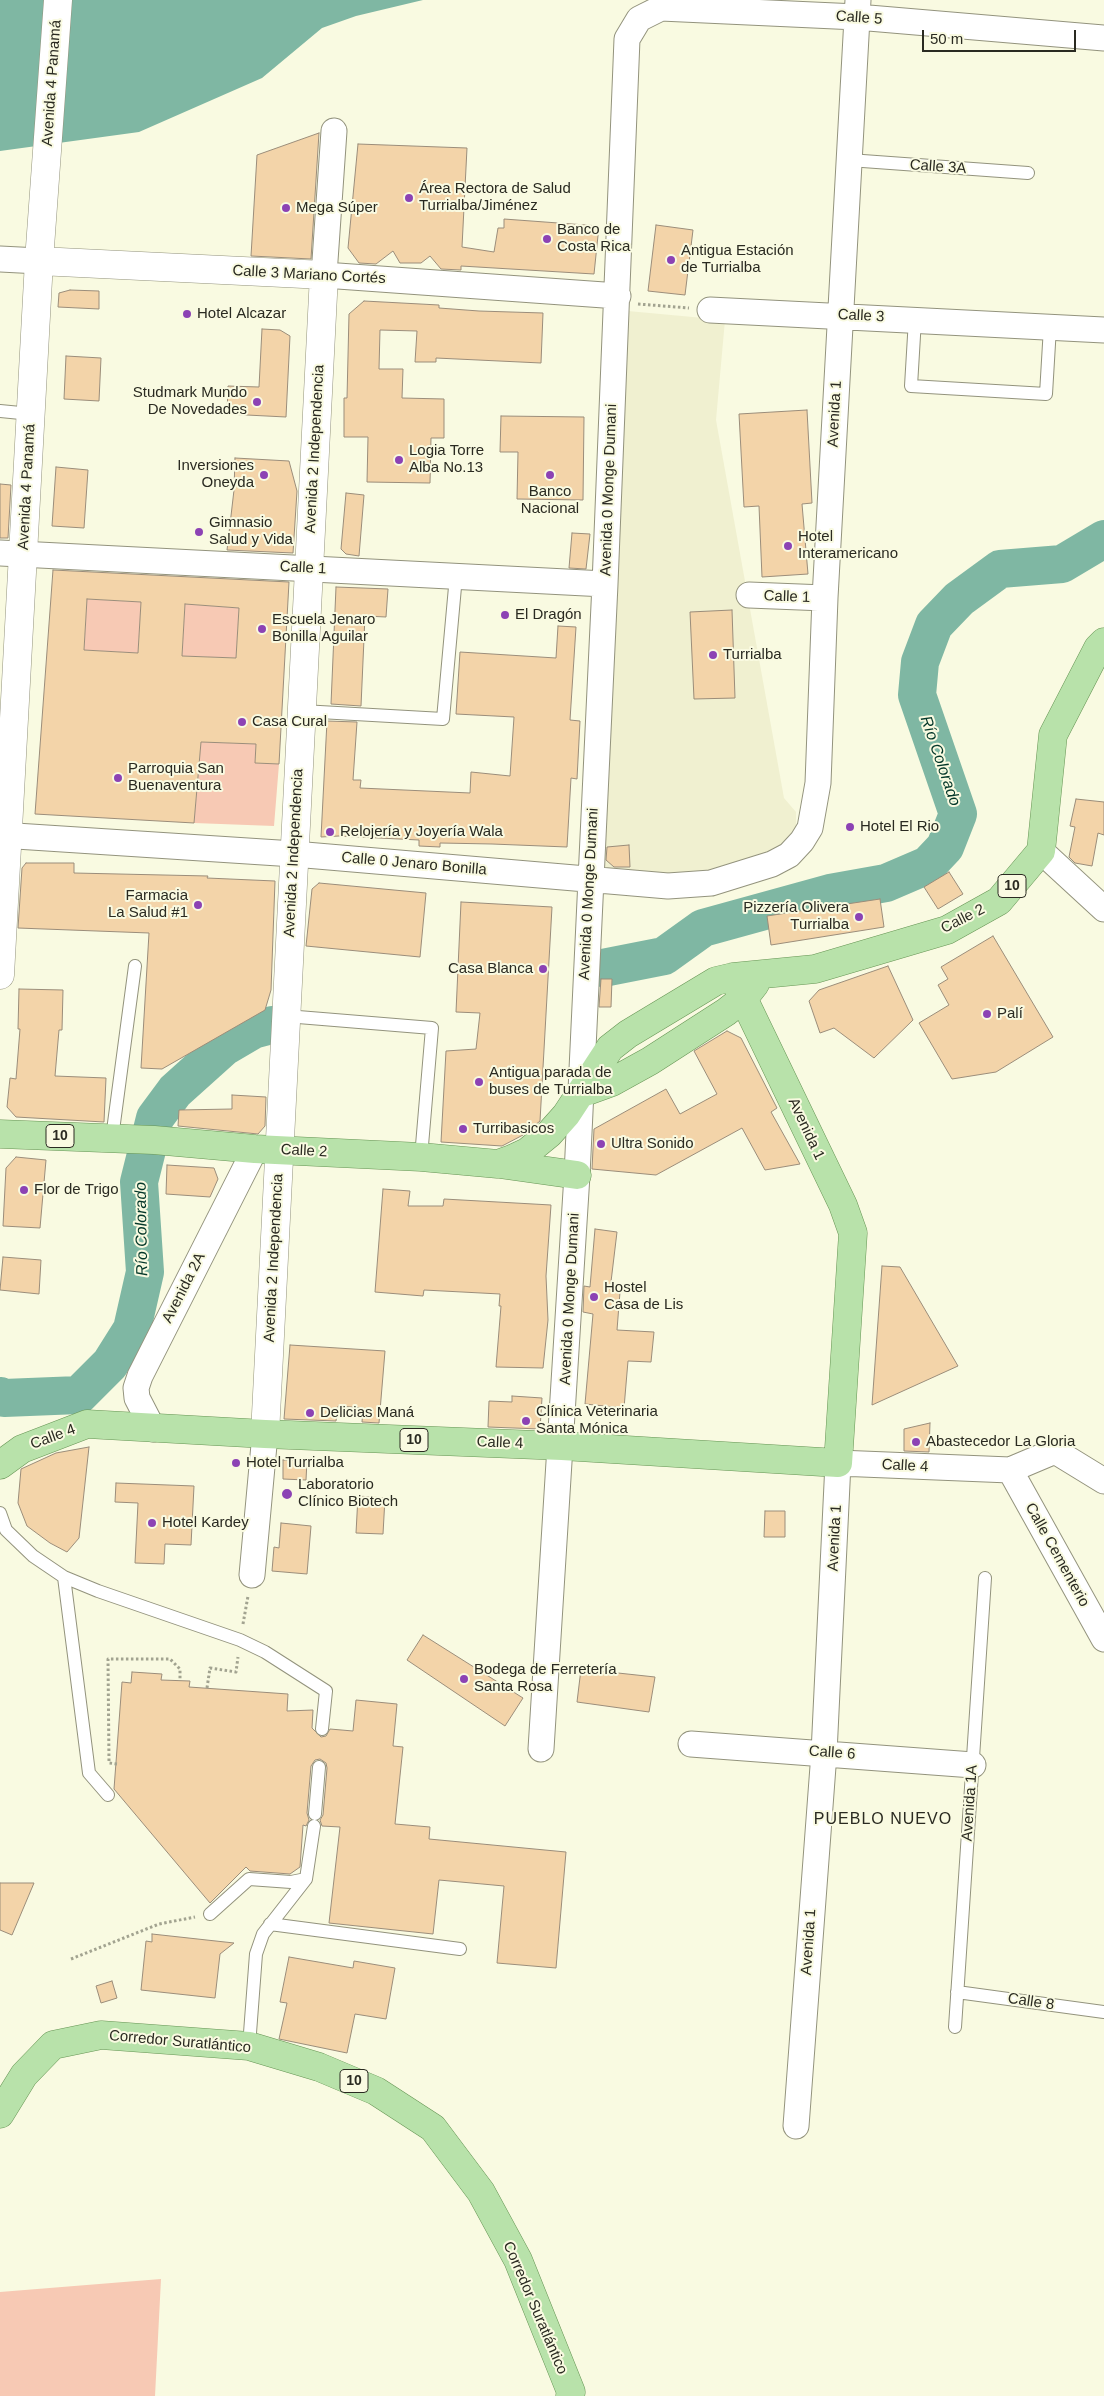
<!DOCTYPE html>
<html>
<head>
<meta charset="utf-8">
<style>
	body { margin:0 }
	#map { position:relative; width:1104px; height:2396px; overflow:hidden; background:#f9fae1; font-family:Arial,sans-serif }
	canvas { display:block }
	.scale { position:absolute; left:922px; top:30px; width:154px; height:22px; box-sizing:border-box; border:2px solid #2a2a21; border-top:0; padding-left:6px; font-size:15px; line-height:18px; white-space:nowrap; color:#2a2a21; -webkit-text-stroke:4px #f9fae1; paint-order:stroke }
</style>
</head>
<body>
<div id="map">
<canvas width="1104" height="2396"></canvas>
<div class="scale">50 m</div>
</div>
<script>
const context = document.querySelector('canvas').getContext('2d');
context.lineJoin = 'round';
function fill(path, color) {
  context.fillStyle = color;
  context.fill(path, 'evenodd');
}
function toPath(rows) {
  const path = new Path2D();
  for (const r of rows) {
    path.moveTo(r[0], r[1]);
    for (let i = 2; i < r.length; i += 2) path.lineTo(r[i], r[i + 1]);
  }
  return path;
}
function trace(path, color, width, dash) {
  context.strokeStyle = color;
  context.lineWidth = width;
  context.lineCap = dash ? 'butt' : 'round';
  context.setLineDash(dash || []);
  context.stroke(path);
}
function drawText(font, color, halo, rows, align = 'center') {
  context.font = font + ' Arial,sans-serif';
  context.lineWidth = 4;
  context.setLineDash([]);
  context.textBaseline = 'middle';
  context.strokeStyle = halo;
  context.fillStyle = color;
  for (const [text, x, y, turn = 0] of rows) {
    context.save();
    context.translate(x, y);
    context.rotate((+turn || 0) * Math.PI / 180);
    context.textAlign = isNaN(turn) ? turn : align;
    if (halo) context.strokeText(text, 0, 0);
    context.fillText(text, 0, 0);
    context.restore();
  }
}
const built = toPath([
	[628,311,725,320,716,420,784,798,796,812,796,828,776,850,688,877,597,870]
]);
const green = toPath([
	[87,599,141,602,138,653,84,650],
	[185,604,239,608,236,658,182,656],
	[201,742,256,744,255,763,279,764,274,826,194,823],
	[161,2279,155,2396,0,2396,0,2292]
]);
const water = toPath([
	[0,0,423,0,356,16,322,28,262,78,139,132,0,151]
]);
const river = toPath([
	[603,968,664,956,703,928,830,893,886,883,928,865,945,847,958,814,917,695,920,662,934,625,959,599,1000,569,1062,564,1104,539],
	[0,1396,4,1398,79,1395,110,1364,132,1329,145,1272,139,1182,155,1118,175,1091,224,1047,253,1030,272,1025]
]);
const building = toPath([
	[319,133,311,259,251,256,257,155,319,133],
	[358,144,467,148,462,247,494,252,498,228,504,228,504,219,599,226,594,274,461,266,461,270,441,269,430,256,421,263,400,263,393,251,376,264,359,263,348,248,358,144],
	[656,225,693,230,685,295,648,291,656,225],
	[70,290,99,291,99,309,58,307,59,293,70,290],
	[364,301,439,305,439,308,479,311,543,313,541,363,436,358,436,362,415,362,417,331,380,330,379,369,403,369,402,398,444,399,444,438,431,438,430,483,367,482,368,437,344,437,344,398,347,398,349,314,364,301],
	[262,329,280,330,290,336,286,417,227,414,228,386,259,387,262,329],
	[66,356,101,358,99,401,64,399,66,356],
	[807,410,812,503,802,504,808,574,762,577,759,506,744,507,739,414,807,410],
	[501,416,584,417,583,500,517,499,518,452,500,452,501,416],
	[235,458,289,461,297,491,293,553,227,550,234,490,235,458],
	[56,467,88,470,84,528,52,526,56,467],
	[0,484,11,485,8,538,0,538,0,484],
	[346,493,364,495,359,556,346,554,341,549,346,493],
	[572,533,590,534,586,569,569,568,572,533],
	[53,570,289,582,279,764,255,763,256,744,201,742,194,823,35,814,53,570],
	[87,599,141,602,138,653,84,650,87,599],
	[185,604,239,608,236,658,182,656,185,604],
	[336,587,388,589,386,617,365,616,361,706,331,704,336,587],
	[732,610,735,698,694,699,690,612,732,610],
	[558,626,576,627,570,720,580,721,577,779,571,778,567,847,492,844,440,843,440,847,419,846,419,840,339,836,321,837,327,721,357,722,353,780,361,780,360,788,470,793,471,772,510,776,514,717,456,714,460,652,556,658,558,626],
	[1076,799,1104,802,1104,835,1098,833,1092,866,1075,863,1069,857,1075,827,1070,826,1076,799],
	[629,845,630,867,614,867,606,860,607,847,629,845],
	[26,863,74,863,74,873,208,876,207,878,275,881,271,990,265,1010,162,1069,141,1068,149,933,18,928,22,868,26,863],
	[949,872,963,894,938,909,924,887,949,872],
	[319,883,426,893,420,957,306,946,312,889,319,883],
	[880,899,884,927,771,945,767,916,880,899],
	[461,902,552,907,540,1121,523,1135,502,1146,441,1142,446,1051,476,1049,480,1013,456,1012,461,902],
	[993,936,1053,1037,996,1072,952,1079,919,1023,949,1005,938,985,948,979,941,967,993,936],
	[888,966,913,1020,874,1058,834,1028,820,1033,809,1001,819,990,888,966],
	[601,979,612,979,611,1007,599,1007,601,979],
	[19,989,63,990,62,1030,59,1030,55,1076,106,1078,104,1122,16,1117,7,1107,10,1078,16,1079,20,1029,18,1029,19,989],
	[727,1031,741,1038,777,1108,771,1112,800,1164,765,1170,742,1128,656,1175,592,1169,594,1129,666,1089,680,1114,717,1094,694,1051,727,1031],
	[232,1095,266,1097,265,1126,258,1134,178,1126,179,1110,232,1109,232,1095],
	[16,1157,46,1160,40,1228,3,1226,6,1168,16,1157],
	[167,1165,214,1168,218,1179,210,1197,166,1194,167,1165],
	[383,1189,410,1191,408,1206,443,1206,444,1199,551,1205,546,1276,548,1320,543,1368,496,1367,501,1306,499,1306,500,1294,424,1290,423,1296,375,1292,383,1189],
	[595,1229,617,1232,610,1290,620,1292,617,1330,654,1332,651,1362,628,1361,624,1408,585,1404,593,1314,583,1312,584,1286,590,1287,595,1229],
	[3,1257,41,1260,39,1294,0,1290,3,1257],
	[882,1266,900,1267,958,1366,872,1405,882,1266],
	[290,1345,385,1351,379,1423,362,1422,363,1408,338,1406,336,1421,284,1419,290,1345],
	[512,1396,542,1398,540,1429,488,1427,489,1401,512,1402,512,1396],
	[930,1423,929,1452,904,1451,904,1429,930,1423],
	[89,1447,79,1538,67,1552,50,1543,27,1526,18,1503,21,1469,56,1453,89,1447],
	[283,1460,307,1461,306,1480,283,1479,283,1460],
	[116,1483,194,1486,191,1545,165,1544,164,1564,135,1563,138,1503,115,1502,116,1483],
	[358,1496,385,1498,383,1534,356,1533,358,1496],
	[765,1511,785,1511,785,1537,764,1537,765,1511],
	[281,1523,311,1526,307,1574,272,1571,274,1547,279,1548,281,1523],
	[423,1635,523,1698,505,1726,407,1660,423,1635],
	[581,1669,655,1677,649,1712,577,1702,581,1669],
	[132,1672,162,1674,161,1680,190,1681,189,1687,288,1694,287,1711,313,1710,312,1728,321,1737,326,1736,330,1729,353,1731,356,1700,397,1704,393,1746,403,1747,395,1824,430,1827,429,1839,566,1852,556,1968,497,1963,504,1886,439,1880,433,1934,329,1923,340,1827,322,1826,320,1820,323,1815,327,1768,326,1763,320,1759,315,1760,311,1766,307,1813,309,1820,306,1826,303,1825,300,1867,290,1874,250,1871,246,1867,210,1903,114,1789,122,1682,131,1683,132,1672],
	[0,1883,34,1883,12,1935,0,1930,0,1883],
	[152,1934,234,1943,220,1954,215,1998,141,1990,146,1941,152,1942,152,1934],
	[289,1957,353,1968,354,1961,395,1968,386,2019,355,2014,347,2053,279,2039,287,2003,280,2002,289,1957],
	[112,1981,117,1998,101,2003,96,1986,112,1981]
]);
const path = toPath([
	[638,304,689,308],
	[243,1624,248,1596],
	[207,1688,210,1668,236,1672,238,1657],
	[117,1764,109,1763,108,1659,170,1659,180,1669,180,1681],
	[71,1959,159,1924,195,1917]
]);
const service = toPath([
	[849,160,1028,173],
	[915,319,911,386,1046,394,1050,327],
	[0,411,31,414],
	[302,711,443,719,456,576],
	[286,1016,432,1028,421,1157],
	[112,1138,135,966],
	[0,1513,6,1530,33,1556,64,1577,98,1591,240,1640,265,1652,326,1691,322,1729],
	[64,1577,89,1773,108,1795],
	[315,1814,319,1767],
	[210,1914,249,1879,291,1882,306,1879],
	[270,1924,460,1949],
	[957,1992,1104,2012],
	[955,2027,985,1578],
	[249,2046,256,1954,263,1934,306,1879,314,1826]
]);
const minor = toPath([
	[334,131,324,275,618,296],
	[0,259,39,261],
	[710,310,1104,330],
	[0,553,605,584],
	[749,595,825,598],
	[0,835,294,854,668,886,711,883,772,864,789,855,802,841,810,828,818,783,825,598,858,0],
	[1041,851,1104,909],
	[153,1429,137,1398,136,1388,140,1376,255,1149],
	[1010,1470,1104,1639],
	[252,1575,265,1434],
	[691,1744,973,1765],
	[541,1749,577,1175,605,584,627,39,639,19,661,8,857,17,1104,38],
	[796,2126,824,1753,838,1463,1010,1470,1055,1451,1104,1481]
]);
const tertiary = toPath([
	[39,261,324,275,265,1434],
	[0,975,39,261,58,0]
]);
const primary = toPath([
	[579,1094,612,1082,650,1061,726,1012,744,998,755,984],
	[0,1134,154,1140,255,1149,421,1157,498,1164,512,1159,527,1152,549,1134,566,1115,610,1048,628,1034,716,981,733,977,815,969,947,930,999,901,1041,851,1053,735,1098,648,1104,642],
	[499,1164,577,1175],
	[0,1465,22,1449,87,1424,265,1434,562,1446,838,1463,853,1233,843,1205,733,977],
	[0,2114,24,2075,53,2045,101,2035,249,2046,319,2067,376,2091,433,2128,481,2192,518,2260,571,2392,570,2396]
]);
const markers = [
	[409,198,5,"#8c42b4"],
	[286,208,5,"#8c42b4"],
	[547,239,5,"#8c42b4"],
	[671,260,5,"#8c42b4"],
	[187,314,5,"#8c42b4"],
	[257,402,5,"#8c42b4"],
	[399,460,5,"#8c42b4"],
	[264,475,5,"#8c42b4"],
	[550,475,5,"#8c42b4"],
	[199,532,5,"#8c42b4"],
	[788,546,5,"#8c42b4"],
	[505,615,5,"#8c42b4"],
	[262,629,5,"#8c42b4"],
	[713,655,5,"#8c42b4"],
	[242,722,5,"#8c42b4"],
	[118,778,5,"#8c42b4"],
	[850,827,5,"#8c42b4"],
	[330,832,5,"#8c42b4"],
	[198,905,5,"#8c42b4"],
	[859,917,5,"#8c42b4"],
	[543,969,5,"#8c42b4"],
	[987,1014,5,"#8c42b4"],
	[479,1082,5,"#8c42b4"],
	[463,1129,5,"#8c42b4"],
	[601,1144,5,"#8c42b4"],
	[24,1190,5,"#8c42b4"],
	[594,1297,5,"#8c42b4"],
	[310,1413,5,"#8c42b4"],
	[526,1421,5,"#8c42b4"],
	[916,1442,5,"#8c42b4"],
	[236,1463,5,"#8c42b4"],
	[287,1494,6,"#8c42b4"],
	[152,1523,5,"#8c42b4"],
	[464,1679,5,"#8c42b4"]
];
const shields = [
	[1012,886,28],
	[60,1136,28],
	[414,1440,28],
	[354,2081,28]
];
const shieldNames = [
	["10",1012,886],
	["10",60,1136],
	["10",414,1440],
	["10",354,2081]
];
const streetNames = [
	["Calle 5",859,18,4],
	["Avenida 4 Panamá",52,83,-86],
	["Calle 3A",938,167,4],
	["Calle 3 Mariano Cortés",309,275,3],
	["Calle 3",861,316,3],
	["Avenida 1",835,414,-87],
	["Avenida 2 Independencia",315,449,-87],
	["Avenida 4 Panamá",27,487,-87],
	["Avenida 0 Monge Dumani",609,490,-88],
	["Calle 1",303,568,3],
	["Calle 1",787,597,2],
	["Avenida 2 Independencia",294,853,-87],
	["Calle 0 Jenaro Bonilla",414,864,5],
	["Avenida 0 Monge Dumani",589,894,-87],
	["Calle 2",963,919,-27],
	["Avenida 1",806,1129,65],
	["Calle 2",304,1151,3],
	["Avenida 2 Independencia",274,1258,-87],
	["Avenida 2A",184,1288,-63],
	["Avenida 0 Monge Dumani",570,1299,-87],
	["Calle 4",53,1437,-20],
	["Calle 4",500,1443,2],
	["Calle 4",905,1466,3],
	["Avenida 1",835,1538,-87],
	["Calle Cementerio",1057,1555,61],
	["Calle 6",832,1753,4],
	["Avenida 1A",970,1803,-86],
	["Avenida 1",809,1942,-86],
	["Calle 8",1031,2002,8],
	["Corredor Suratlántico",180,2042,5],
	["Corredor Suratlántico",535,2308,67]
];
const poiNames = [
	["Área Rectora de Salud",419,189],
	["Turrialba/Jiménez",419,206],
	["Mega Súper",296,208],
	["Banco de",557,230],
	["Costa Rica",557,247],
	["Antigua Estación",681,251],
	["de Turrialba",681,268],
	["Hotel Alcazar",197,314],
	["Studmark Mundo",247,393,"right"],
	["De Novedades",247,410,"right"],
	["Logia Torre",409,451],
	["Alba No.13",409,468],
	["Inversiones",254,466,"right"],
	["Oneyda",254,483,"right"],
	["Banco",550,492,"center"],
	["Nacional",550,509,"center"],
	["Gimnasio",209,523],
	["Salud y Vida",209,540],
	["Hotel",798,537],
	["Interamericano",798,554],
	["El Dragón",515,615],
	["Escuela Jenaro",272,620],
	["Bonilla Aguilar",272,637],
	["Turrialba",723,655],
	["Casa Cural",252,722],
	["Parroquia San",128,769],
	["Buenaventura",128,786],
	["Hotel El Rio",860,827],
	["Relojería y Joyería Wala",340,832],
	["Farmacia",188,896,"right"],
	["La Salud #1",188,913,"right"],
	["Pizzería Olivera",849,908,"right"],
	["Turrialba",849,925,"right"],
	["Casa Blanca",533,969,"right"],
	["Palí",997,1014],
	["Antigua parada de",489,1073],
	["buses de Turrialba",489,1090],
	["Turribasicos",473,1129],
	["Ultra Sonido",611,1144],
	["Flor de Trigo",34,1190],
	["Hostel",604,1288],
	["Casa de Lis",604,1305],
	["Clínica Veterinaria",536,1412],
	["Santa Mónica",536,1429],
	["Delicias Maná",320,1413],
	["Abastecedor La Gloria",926,1442],
	["Hotel Turrialba",246,1463],
	["Laboratorio",298,1485],
	["Clínico Biotech",298,1502],
	["Hotel Kardey",162,1523],
	["Bodega de Ferretería",474,1670],
	["Santa Rosa",474,1687]
];
const waterNames = [
	["Río Colorado",940,761,71],
	["Río Colorado",142,1229,-91]
];
const neighbourhoodNames = [
	["PUEBLO NUEVO",883,1820]
];
fill(built, '#f0f0d0');
fill(green, '#f7c9b4');
fill(water, '#7fb7a3');
trace(river, '#7fb7a3', 38);
fill(building, '#f3d4a9');
trace(building, '#9b8d7a', 1);
trace(service, '#93937d', 14);
trace(minor, '#93937d', 27);
trace(tertiary, '#93937d', 29);
trace(primary, '#679555', 29);
trace(path, '#a2a390', 3, [2.5, 2.5]);
trace(service, '#fff', 12);
trace(minor, '#fff', 25);
trace(tertiary, '#fff', 28);
trace(primary, '#b8e2aa', 28);
for (const [x, y, r, color] of markers) {
  const dot = new Path2D();
  dot.arc(x, y, r, 0, 2 * Math.PI);
  context.fillStyle = color;
  context.fill(dot);
  trace(dot, '#f9fae1', 2);
}
for (const [x, y, w] of shields) {
  const box = new Path2D();
  box.roundRect(x - w / 2, y - 11.5, w, 23, 4);
  context.fillStyle = '#f9fae1';
  context.fill(box);
  trace(box, '#2a2a21', 1);
}
drawText('bold 14px', '#2a2a21', null, shieldNames);
drawText('15px', '#2a2a21', '#f9fae1', streetNames);
drawText('15px', '#2a2a21', '#f9fae1', poiNames, 'left');
drawText('italic 16px', '#033729', '#f9fae1', waterNames);
context.letterSpacing = '1px';
drawText('16px', '#2a2a21', '#f9fae1', neighbourhoodNames);
context.letterSpacing = '0px';
</script>
</body>
</html>
